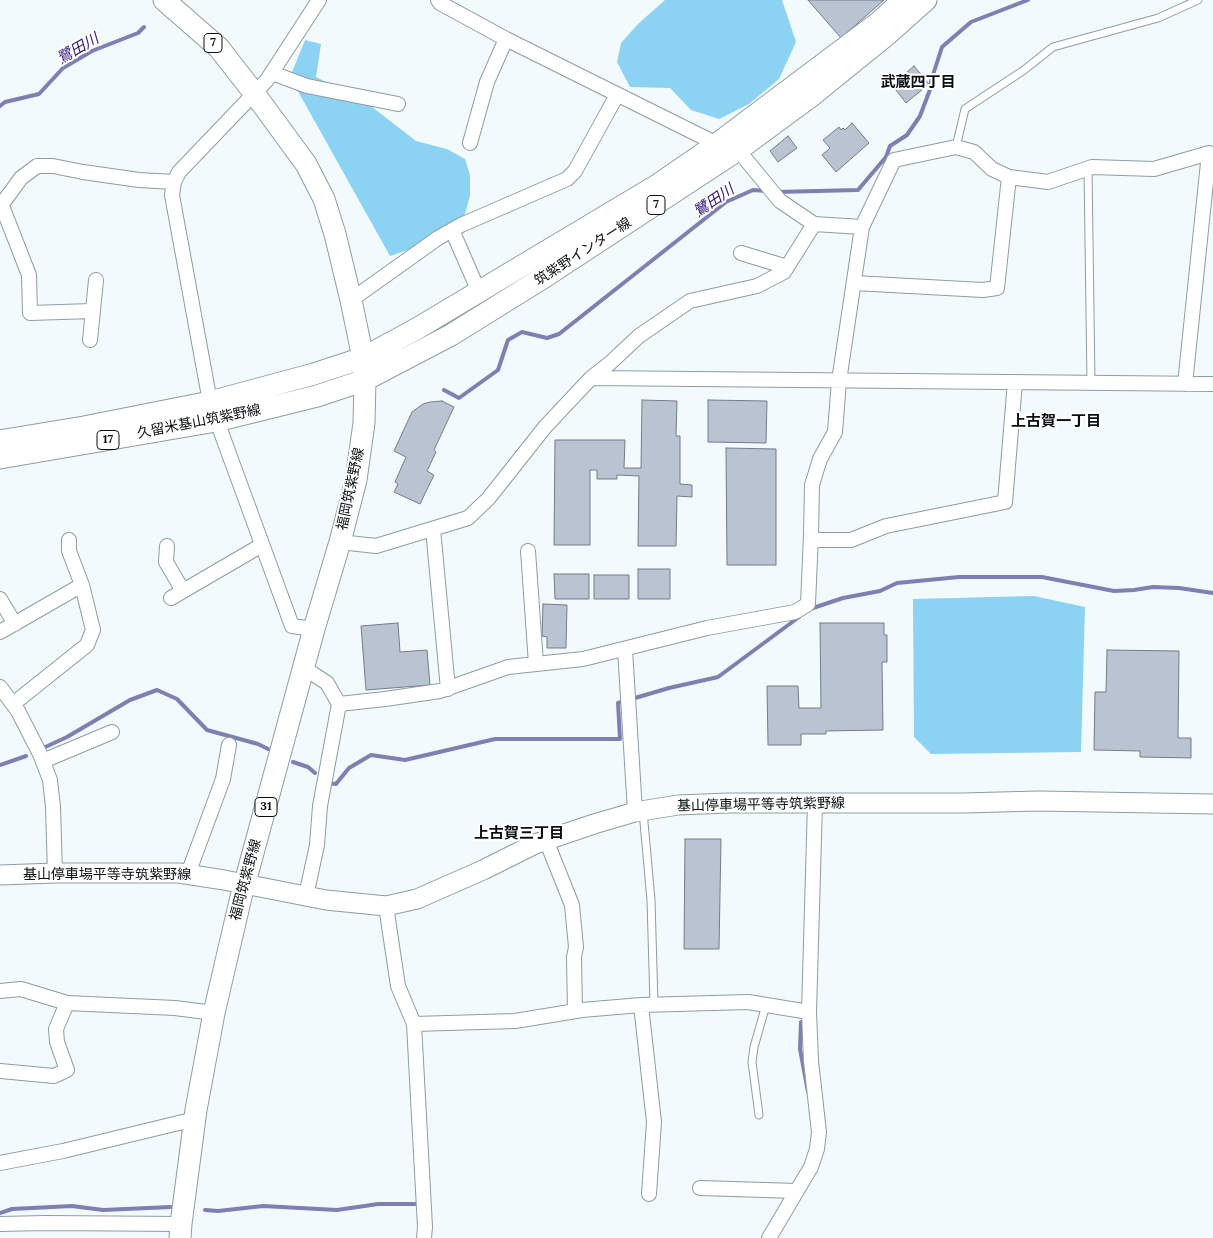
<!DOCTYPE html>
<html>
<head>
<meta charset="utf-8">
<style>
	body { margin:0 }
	canvas { display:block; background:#f3fafd }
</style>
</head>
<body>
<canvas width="1213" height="1238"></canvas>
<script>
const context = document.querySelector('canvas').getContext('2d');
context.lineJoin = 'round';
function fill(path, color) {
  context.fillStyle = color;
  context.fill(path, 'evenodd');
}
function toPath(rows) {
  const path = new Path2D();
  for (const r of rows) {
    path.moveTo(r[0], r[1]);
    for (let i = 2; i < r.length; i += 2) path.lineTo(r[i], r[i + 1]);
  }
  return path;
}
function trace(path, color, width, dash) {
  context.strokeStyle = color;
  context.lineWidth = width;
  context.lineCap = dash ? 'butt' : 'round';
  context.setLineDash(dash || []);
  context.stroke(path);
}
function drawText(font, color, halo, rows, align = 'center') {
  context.font = font + ' Lora,"Noto Sans JP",serif';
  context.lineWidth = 4;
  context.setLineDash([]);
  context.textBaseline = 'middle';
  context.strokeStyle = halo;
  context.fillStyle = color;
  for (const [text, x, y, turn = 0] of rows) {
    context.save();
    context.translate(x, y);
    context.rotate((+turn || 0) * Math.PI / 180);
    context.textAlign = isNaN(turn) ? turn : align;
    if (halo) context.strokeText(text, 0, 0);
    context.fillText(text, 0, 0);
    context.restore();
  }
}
const green = toPath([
	[665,0,782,0,796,42,779,79,749,104,719,119,691,110,670,88,630,87,617,62,621,43,638,24],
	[305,40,321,44,316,77,363,100,416,141,447,149,465,159,470,175,470,196,465,214,449,236,390,256,290,77],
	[1034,596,1085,607,1081,752,931,754,914,737,913,599]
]);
const stream = toPath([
	[0,106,5,102,39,94,63,68,92,51,138,33,144,27],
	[777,192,858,190,886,157,890,146,907,135,920,116,931,87,931,81,942,47,971,22,1028,0],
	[444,390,459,398,498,370,508,340,522,332,547,338,559,334,726,202,753,190,767,191],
	[810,609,843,598,880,591,897,583,959,577,1042,577,1114,591,1134,590,1153,587,1179,588,1213,593],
	[41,749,67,737,130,700,157,690,177,699,207,730,258,744,268,749],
	[293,762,308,767,315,773],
	[0,765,26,756],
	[328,783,336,784,349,768,371,755,405,760,495,739,620,739,618,703,669,688,718,677,799,617],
	[801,1022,800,1049,808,1092],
	[205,1210,218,1211,263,1206,337,1210,378,1204,419,1204],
	[0,1213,12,1209,72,1206,103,1210,171,1207]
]);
const building = toPath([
	[808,0,884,0,841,38,808,0],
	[914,66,929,84,906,103,892,85,914,66],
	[852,123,869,143,836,172,822,155,830,148,823,140,839,127,841,130,843,128,845,130,852,123],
	[788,136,797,148,778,162,770,151,788,136],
	[642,400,677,401,676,436,680,436,680,484,692,485,692,497,677,496,676,546,638,546,639,476,617,475,617,479,597,479,597,470,590,470,590,545,554,545,555,440,625,440,624,468,641,468,642,400],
	[708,400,767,401,766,443,708,442,708,400],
	[442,401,454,407,434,450,436,452,427,471,434,475,420,504,394,492,398,484,395,482,406,457,394,451,412,412,423,404,430,402,442,401],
	[726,448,776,449,776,565,727,565,726,448],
	[638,569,670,569,670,599,638,599,638,569],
	[554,574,589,574,589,599,555,599,554,574],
	[594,575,629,575,629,599,594,599,594,575],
	[543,604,567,605,566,648,547,648,547,637,542,636,543,604],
	[398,623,400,652,427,650,430,685,366,690,361,626,398,623],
	[820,623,884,623,884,635,887,635,887,662,882,662,883,730,826,731,826,734,801,734,801,745,768,745,767,686,798,686,799,708,821,708,820,623],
	[1107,650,1179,651,1178,738,1191,738,1191,758,1140,757,1140,751,1094,750,1095,692,1106,692,1107,650],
	[685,839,721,839,719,949,684,949,685,839]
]);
const lane = toPath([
	[956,147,965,109,1024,70,1053,47,1158,18,1198,0],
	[1088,168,1091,383],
	[643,811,651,900,654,1004],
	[759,1115,752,1062,754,1047,766,1005]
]);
const street = toPath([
	[438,0,440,3,506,39,717,144],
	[272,73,307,86,398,104],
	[470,143,487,82,506,39],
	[738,150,780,201,814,224,862,227],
	[2,206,29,275,30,313,92,311],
	[0,207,21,178,37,166,53,166,83,172,139,180,174,182],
	[452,230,479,292],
	[741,253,787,267],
	[854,283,983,290,997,288,1009,177],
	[351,300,438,238,461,225,567,179,575,171,617,95],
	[90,340,96,280],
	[591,378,1213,384],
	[433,529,448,689],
	[811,540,851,540,886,526,1005,502,1015,382],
	[340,542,376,546,468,518,488,499,545,427,591,378,609,364,639,336,690,301,757,286,784,272,814,224],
	[167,546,166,562,183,591],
	[528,551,536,664],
	[171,598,262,545],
	[0,599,15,624],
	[314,629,292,626,210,402,172,195,174,182,179,172,267,80,319,0],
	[0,632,82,585,69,551,69,540],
	[625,649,635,812],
	[304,668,327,683,339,704,385,699,440,691,508,667,583,659,707,628,795,612,808,604,811,535,812,485,820,459,835,432,839,381,862,227,894,160,956,147,974,152,992,169,1009,177,1048,182,1092,167,1154,169,1209,153,1185,384],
	[0,687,18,711,40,754,50,780,53,807,55,873],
	[13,704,87,645,93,630,82,585],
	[43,761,112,732],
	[546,840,572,905,576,947,574,957,575,1011],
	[188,874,223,779,229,745],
	[306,896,317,845,320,806,339,704],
	[386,906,398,986,414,1024,425,1227,424,1238],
	[0,991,21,989,67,1003,175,1008,214,1013],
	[641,1005,654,1122,649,1194],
	[414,1024,515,1021,582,1010,641,1005,748,1002,809,1012],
	[0,1071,54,1076,67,1070,57,1042,56,1029,67,1003],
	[0,1163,63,1151,195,1119],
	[700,1188,797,1191],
	[0,1224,45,1223,181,1224],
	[769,1238,811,1167,817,1149,819,1132,811,1061,809,1012,815,803]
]);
const secondary = toPath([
	[0,875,55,873,179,873,224,880,326,900,386,906,417,899,483,870,535,844,594,824,635,812,678,805,728,803,963,803,1038,801,1213,804]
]);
const primary = toPath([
	[164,0,219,48,254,93,306,164,324,199,335,234,351,300,363,358,365,380,364,423,356,480,340,542,314,629,241,897,214,1013,196,1110,181,1224,180,1238],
	[0,441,84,427,210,402,314,374,363,358,418,328,659,184,717,144,878,23,903,0],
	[0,458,216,421,317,396,365,380,451,335,546,276,738,150,810,97,889,33,926,0]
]);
const shields = [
	[213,43,18],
	[656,205,18],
	[108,440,22],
	[266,807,22]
];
const shieldNames = [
	["7",213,43],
	["7",656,205],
	["17",108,440],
	["31",266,807]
];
const streetNames = [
	["筑紫野インター線",583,252,-33],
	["久留米基山筑紫野線",199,422,-11],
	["福岡筑紫野線",351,489,-78],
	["基山停車場平等寺筑紫野線",761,805,-1],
	["基山停車場平等寺筑紫野線",107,875],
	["福岡筑紫野線",246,880,-75]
];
const waterNames = [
	["鷺田川",78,49,-30],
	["鷺田川",714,201,-34]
];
const neighbourhoodNames = [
	["武蔵四丁目",918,83],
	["上古賀一丁目",1056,422],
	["上古賀三丁目",519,834]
];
fill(green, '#8cd3f3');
trace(stream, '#7f7fb1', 4);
fill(building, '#b9c3d1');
trace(building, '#737c89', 1);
trace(lane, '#8c9da5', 9);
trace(street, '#8c9da5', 16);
trace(secondary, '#8c9da5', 21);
trace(primary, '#8c9da5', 23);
trace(lane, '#fff', 7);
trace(street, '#fff', 14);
trace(secondary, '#fff', 19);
trace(primary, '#fff', 21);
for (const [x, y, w] of shields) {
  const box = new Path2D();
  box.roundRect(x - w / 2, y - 9.5, w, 19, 4);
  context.fillStyle = '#fff';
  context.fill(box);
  trace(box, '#090f11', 1);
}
drawText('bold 12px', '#090f11', null, shieldNames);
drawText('14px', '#090f11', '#fff', streetNames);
drawText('italic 15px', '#31167a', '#fff', waterNames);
drawText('bold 15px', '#090f11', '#fff', neighbourhoodNames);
</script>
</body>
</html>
